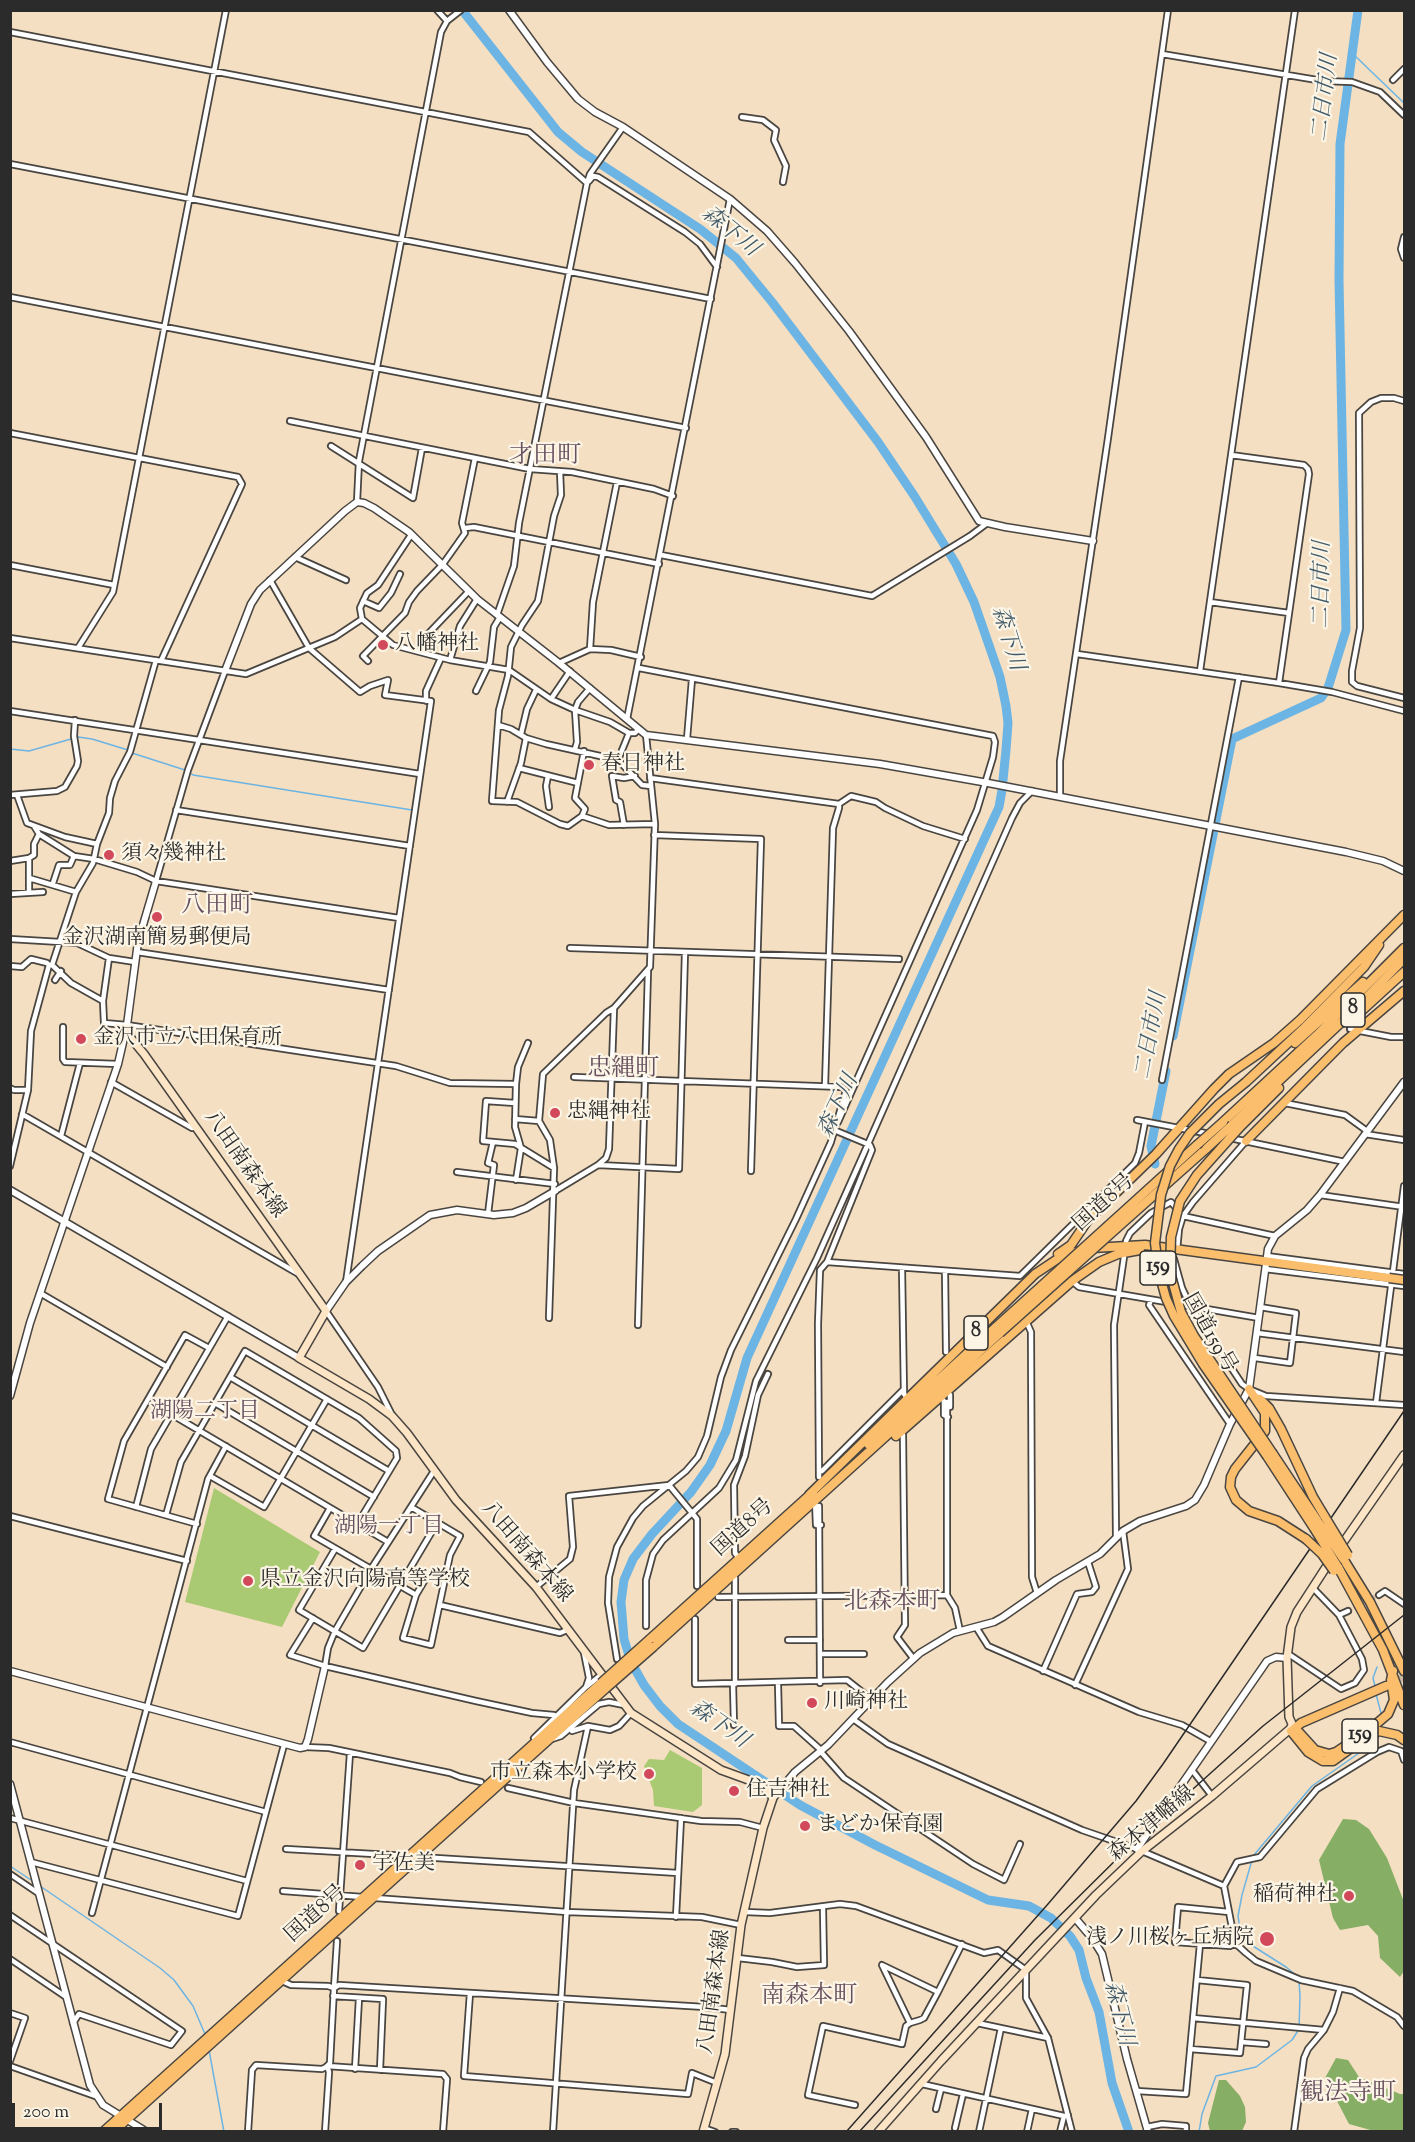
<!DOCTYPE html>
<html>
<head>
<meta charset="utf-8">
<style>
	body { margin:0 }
	#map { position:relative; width:1415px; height:2142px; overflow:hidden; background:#f5dfc2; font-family:"Sorts Mill Goudy",serif }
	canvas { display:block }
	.frame { position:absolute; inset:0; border:12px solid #2b2b2b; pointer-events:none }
	.scale { position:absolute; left:12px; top:2103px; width:150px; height:27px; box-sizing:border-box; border:3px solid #2b2b2b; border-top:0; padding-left:8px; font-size:18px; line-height:21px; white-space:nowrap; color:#2b2b2b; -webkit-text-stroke:4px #fcf5e5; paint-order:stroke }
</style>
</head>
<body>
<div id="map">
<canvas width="1415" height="2142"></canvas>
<div class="frame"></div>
<div class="scale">200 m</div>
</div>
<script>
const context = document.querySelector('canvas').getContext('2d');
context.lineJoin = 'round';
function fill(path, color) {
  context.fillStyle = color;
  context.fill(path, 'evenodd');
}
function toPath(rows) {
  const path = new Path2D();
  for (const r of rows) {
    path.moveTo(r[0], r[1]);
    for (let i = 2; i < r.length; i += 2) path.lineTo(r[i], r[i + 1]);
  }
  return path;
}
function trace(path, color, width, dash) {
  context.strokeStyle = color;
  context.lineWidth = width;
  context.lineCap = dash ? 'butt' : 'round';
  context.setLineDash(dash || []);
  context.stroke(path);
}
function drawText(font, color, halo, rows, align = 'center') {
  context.font = font + ' "Sorts Mill Goudy","Noto Serif JP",serif';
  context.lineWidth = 4.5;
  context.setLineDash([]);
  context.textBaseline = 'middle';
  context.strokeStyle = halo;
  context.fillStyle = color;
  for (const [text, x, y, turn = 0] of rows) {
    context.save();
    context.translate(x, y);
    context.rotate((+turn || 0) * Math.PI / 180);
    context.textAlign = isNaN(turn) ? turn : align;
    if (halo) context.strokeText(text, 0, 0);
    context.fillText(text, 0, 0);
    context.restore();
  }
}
const green = toPath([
	[214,1488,320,1552,282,1627,185,1602],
	[670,1750,702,1768,702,1805,693,1812,654,1806,653,1790,644,1766,649,1759,664,1760]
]);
const forest = toPath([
	[1343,1819,1356,1820,1369,1829,1387,1858,1404,1902,1404,1971,1400,1977,1380,1958,1378,1936,1368,1925,1340,1930,1333,1918,1319,1860],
	[1336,2058,1348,2060,1359,2077,1400,2094,1404,2094,1404,2131,1374,2131,1349,2124,1325,2078],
	[1219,2080,1226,2080,1240,2096,1245,2107,1246,2122,1242,2131,1210,2131,1208,2123]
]);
const stream = toPath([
	[1352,53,1404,103],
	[10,749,29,751,78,737,92,739,128,750],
	[132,753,185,770],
	[189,772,193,775,412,810],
	[1375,1686,1373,1678,1377,1667],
	[1376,1694,1381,1713],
	[1254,1855,1312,1786,1369,1746],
	[1252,1860,1242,1895,1238,1916,1240,1929,1245,1941,1286,1967,1297,1976],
	[10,1866,34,1882],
	[40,1886,160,1968,174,1980,193,2006,205,2034],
	[209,2050,224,2132],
	[1199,2132,1202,2114,1216,2076,1256,2067,1292,2040,1299,2029,1300,1996,1299,1981]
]);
const river = toPath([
	[462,10,558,132,582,152,700,229,736,258,772,302,878,442,915,497,956,564,974,602,1000,677,1006,706,1008,723,1006,750,1002,790,999,807,747,1358,726,1431,710,1465,691,1492,652,1534,633,1559,624,1580,621,1602,624,1639,631,1662,644,1685,660,1706,678,1724,800,1805,875,1845,988,1900,1029,1906,1051,1918,1070,1936,1079,1950,1086,1978,1099,2012,1112,2083,1129,2132],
	[1173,1036,1232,739,1321,698,1328,688,1346,630,1339,280,1340,144,1358,10],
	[1155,1164,1151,1146,1166,1071]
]);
const minorTunnel = toPath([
	[1348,1611,1379,1595]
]);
const trunkTunnel = toPath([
	[1389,1684,1404,1677]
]);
const minor = toPath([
	[437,10,447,21],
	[10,32,529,132,587,183],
	[1162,54,1323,81,1352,82,1380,92,1404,115],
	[1393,80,1404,69],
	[742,117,763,120,776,130,774,140,786,166,783,182],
	[10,164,711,299],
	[589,181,593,176,598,177,685,232,700,244,717,267],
	[1404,237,1401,249,1404,258],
	[10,297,686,428],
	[1404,401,1394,398,1381,398,1371,402,1359,413,1360,628,1352,671,1352,682,1357,686,1404,698],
	[290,421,530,469,572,472,654,489,673,496],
	[10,433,238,477,242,484,161,661],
	[331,446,413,498,422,448],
	[1231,455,1304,465,1308,469,1309,474,1279,683],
	[560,471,561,495,554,516,538,601,522,625,511,647,508,676,499,710,492,801,517,802,560,824,568,826,582,816],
	[357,502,359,461,441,32,447,21,461,10],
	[465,528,474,527,659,564],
	[661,555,872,596,970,536,986,524],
	[295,557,346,580],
	[10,565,114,585],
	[270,580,309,648,360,692,370,686,388,680,385,695,431,701,346,1282],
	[363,601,379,608,391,593,400,574],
	[1210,602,1289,613],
	[497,615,514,566,519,523,587,183,590,174,623,127],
	[362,619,360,608,367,593,378,585,411,535],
	[427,635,469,591],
	[10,638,246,674,335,637,362,619,393,645,450,660,509,670,551,699,575,710,610,722,629,733,635,733,639,729],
	[78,648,113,592,226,10],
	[590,649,593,602,617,482],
	[1077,654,1279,683,1332,692,1404,711],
	[450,660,460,626,477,599],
	[368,661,363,656,405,613,409,602,417,591,443,564,465,533,462,523,475,458],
	[559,663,590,649,611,650,641,657],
	[639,668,993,736,995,742,993,757,977,810,838,1122],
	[1200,671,1295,10],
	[476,691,490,662,494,627,500,617],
	[551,699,570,671],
	[426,701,426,691,441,658],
	[10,711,420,774],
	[627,719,730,199],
	[498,725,511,729,526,738,546,744,618,760,642,785,651,786],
	[521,734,527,709,536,690],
	[687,739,692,679],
	[575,749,577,742,575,710,578,702,590,688],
	[584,751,575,798,585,809,582,816,609,825,655,824],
	[618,760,629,733],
	[519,768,578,783],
	[548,776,546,786,549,807],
	[650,778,839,804,851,796,876,802,885,808,923,826,965,839],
	[10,795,57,791,65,787,77,766,78,761,74,736,75,720],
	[17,795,27,823,65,837,97,844],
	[1060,796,1060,761,1108,438,1168,10],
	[507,802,521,763,526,738],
	[176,810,410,846],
	[624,825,620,802,616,800,612,776,624,778,635,776],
	[39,834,74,856,94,859,137,872,156,881,399,918],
	[654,835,761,839,751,1171],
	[10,861,29,858,34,855,34,844,39,834,34,826],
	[29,878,76,892],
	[156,881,188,770,225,671],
	[53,883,59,865,70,865,74,856],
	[29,893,29,858],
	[10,894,43,892],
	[10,939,77,943,109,958,135,962],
	[570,948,899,959],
	[137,952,389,990],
	[52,965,71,983,103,1001,104,1023,127,1025,396,1066,450,1083,516,1084],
	[10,966,22,967,31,959,47,963,49,965],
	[55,980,61,971],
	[103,1001,109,958],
	[63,1027,63,1059,65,1062,118,1064],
	[1350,1029,1391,1037,1404,1037],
	[574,1077,842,1087,846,1090,831,1142,796,1219,731,1350,721,1377,707,1436,698,1457,686,1471,643,1506,633,1518,617,1547,609,1577,608,1603,617,1659],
	[1162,1080,1239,677],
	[111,1082,192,1128,195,1127],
	[825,1086,833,828,839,808,839,804],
	[10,1088,14,1090,28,1090],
	[515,1103,486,1101,483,1141,515,1144,554,1168],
	[1285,1103,1345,1115,1367,1131],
	[22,1114,297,1273],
	[515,1119,539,1121],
	[1137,1120,1210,1134],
	[1365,1134,1404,1140],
	[61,1136,80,1063],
	[1230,1138,1345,1162],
	[598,1165,679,1169,685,952],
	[10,1166,28,1090,31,1031,49,965,52,965,76,892,93,863,97,844,109,813,110,798,115,781,130,752,156,660],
	[457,1172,555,1184],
	[516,1180,521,1148,515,1127,516,1084,518,1067,528,1043],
	[555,1191,598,1165,606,1158,609,1149,614,1008,650,967,655,824,646,735],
	[1320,1195,1404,1207],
	[488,1214,494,1165,488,1163,493,1142],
	[1126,1241,1130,1233,1151,1213,1171,1202,1183,1216,1275,1236],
	[1177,1250,1179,1229,1183,1216,1193,1202,1246,1141],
	[1267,1256,1404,1274],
	[1174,1259,1182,1288,1190,1305,1242,1384,1249,1389,1266,1396,1404,1405],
	[827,1262,1020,1276,1135,1163,1139,1153,1145,1122],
	[902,1268,904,1394,907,1398],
	[1265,1269,1404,1286],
	[945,1271,946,1352],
	[1072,1281,1079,1287,1259,1318],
	[40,1293,167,1367],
	[1151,1300,1149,1305,1230,1424],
	[326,1311,378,1387,392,1415],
	[549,1318,554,1168,550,1140,539,1121,543,1074,606,1013,614,1008],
	[1027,1323,1031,1332,1032,1577,1037,1593],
	[638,1325,648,971],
	[1257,1333,1404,1352],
	[1255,1358,1290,1363,1296,1313,1260,1307],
	[230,1377,389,1471],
	[948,1392,950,1395,950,1407],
	[941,1398,944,1401,944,1415,948,1417],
	[947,1402,947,1595,955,1608,960,1631],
	[215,1403,374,1497],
	[1376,1403,1404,1186],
	[171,1414,388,1542],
	[899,1433,903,1435,905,1625,897,1637,913,1658],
	[822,1471,903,1390],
	[210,1476,264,1507,327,1399],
	[819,1477,818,1324,820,1270,827,1262,872,1150,870,1145,834,1130],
	[815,1500,816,1525,821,1525],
	[819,1506,820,1683],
	[136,1507,151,1449,228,1316],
	[411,1507,460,1536,450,1555,431,1645,403,1638,416,1595,429,1573,446,1577],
	[330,1508,314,1536,416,1595],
	[166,1515,181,1462,245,1351,359,1418,396,1451,397,1458,358,1523],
	[10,1516,187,1561],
	[197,1524,108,1499,124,1441,185,1335,209,1348],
	[1116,1536,1114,1325,1124,1257],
	[335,1549,299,1610,363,1648,437,1523],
	[739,1558,735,1553,734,1485,745,1456,758,1395,768,1374],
	[732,1575,735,1578,735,1684],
	[536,1587,570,1559,573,1547,569,1496,669,1485,697,1519,697,1586],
	[1379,1595,1385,1591,1404,1604],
	[718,1597,947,1595],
	[440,1605,560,1633,567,1630],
	[1339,1615,1348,1611],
	[313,1618,290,1655,325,1666,476,1701,532,1713,554,1715],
	[695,1619,695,1684,847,1680,871,1699],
	[646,1626,646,1580,653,1554,663,1540,719,1488,736,1460,756,1381,817,1258,868,1144,1012,818,1020,803,1032,791],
	[976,1627,988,1646,1139,1712,1182,1725,1210,1741],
	[788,1640,820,1640],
	[1287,1653,1341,1689,1355,1683,1364,1670,1362,1659,1339,1615,1313,1588],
	[820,1654,864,1654],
	[325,1666,328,1648,335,1631,371,1569,434,1471],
	[1043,1671,1077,1594,1092,1592,1096,1587,1088,1562],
	[778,1683,779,1726,794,1726,822,1751],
	[733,1684,734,1725],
	[1075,1685,1128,1569,1123,1531],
	[586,1687,602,1674],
	[853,1719,888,1744,1082,1830,1137,1849,1224,1886],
	[588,1726,610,1730,619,1726,631,1713],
	[534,1738,586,1687,589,1678,584,1653],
	[552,1739,561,1736,599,1704,609,1702,624,1705],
	[10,1742,266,1812],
	[305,1747,329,1748,450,1773,460,1777,481,1782],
	[821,1752,844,1778,973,1864,1004,1880,1020,1844],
	[1192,1770,1212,1796],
	[508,1788,574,1803,701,1821,740,1822,763,1828],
	[10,1818,247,1881],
	[286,1849,409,1856],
	[420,1857,678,1873],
	[31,1862,238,1916,284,1745],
	[10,1874,38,1893],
	[1224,1886,1235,1943,1246,1953,1256,1961,1301,1980,1353,1991,1397,2017,1404,2026],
	[1224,1886,1237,1862,1260,1857,1317,1789,1377,1752,1389,1747,1401,1751,1404,1760],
	[283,1891,363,1897],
	[375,1898,567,1912,702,1917,741,1925],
	[339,1911,350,1753],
	[745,1912,770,1913,840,1904,856,1906,984,1953,998,1950,1026,1970,1026,1998,1048,2038,1072,2132],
	[1229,1912,1178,1907,1175,1942,1230,1946,1235,1943],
	[92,1913,208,1479,226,1446],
	[10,1915,182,2031,171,2045,79,2014,73,2023],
	[676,1917,681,1818],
	[738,1958,772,1962,797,1967,824,1965,823,1908],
	[10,1959,66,1997],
	[334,1988,339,1985,705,2007,731,2010],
	[334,1988,337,1941],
	[938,1992,882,1965,910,2023,920,2020,924,2018,938,1992,962,1944],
	[470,1993,464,2076,688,2094,692,2073,717,2083],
	[333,1996,383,1999,380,2070],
	[10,2013,25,2018,10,2061],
	[1193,2018,1324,2030],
	[977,2023,1048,2038],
	[1241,2042,1266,2044],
	[1190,2049,1240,2053,1247,1985,1197,1980],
	[10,2066,95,2096],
	[355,2069,359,1998],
	[922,2084,1064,2116,1068,2115],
	[1137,2091,1186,2094,1200,1944],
	[855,2105,808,2095,823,2026,902,2044,906,2026,910,2023],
	[936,2109,941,2089],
	[1147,2127,1162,2124,1186,2126,1186,2132],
	[704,2128,715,2132],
	[955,2128,963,2094],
	[248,2132,252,2070,256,2065,322,2069,326,2067,330,2063,334,1988,328,1986,291,1985,282,1981],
	[325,2132,329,2072,327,2066,443,2074,447,2079,443,2132],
	[553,2132,574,1790,588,1726,572,1731],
	[732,2132,736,2132],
	[979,2132,1001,2028],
	[1027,2132,1032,2109],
	[1060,2132,1064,2116],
	[1294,2132,1304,2058,1308,2049,1324,2030,1333,2012,1340,1988]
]);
const tertiary = toPath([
	[509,10,547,62,578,99,595,112,623,127,730,199,767,231,795,263,849,331,926,437,979,521,1005,527,1093,541],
	[225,671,251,604,260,590,345,511,357,502,364,503,374,508,409,532,477,599,559,663,646,735,880,764,988,783,1346,852,1383,861,1404,871],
	[10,1190,299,1358],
	[326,1311,346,1282,362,1266,378,1251,430,1215,457,1210,494,1215,513,1213,526,1208,555,1191],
	[10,1396,30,1323,118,1064,127,1025,138,942,156,881],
	[10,1671,300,1748,305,1747,308,1739,325,1666],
	[10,1784,90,2085,103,2105,147,2132],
	[773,1798,795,1772,828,1745,888,1682,920,1653,953,1633,994,1622,1003,1617,1056,1580,1100,1554,1123,1531,1140,1521,1186,1506,1195,1500,1204,1485,1230,1424,1249,1389,1268,1249,1275,1236,1307,1210,1320,1195,1404,1082],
	[1137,1849,1267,1661,1276,1657,1287,1658],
	[1075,1918,1092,1938,1102,1954,1127,2059,1148,2132]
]);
const secondary = toPath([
	[125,1031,144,1054,326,1311,299,1358,369,1399,392,1416,407,1433,456,1500,536,1587,631,1713,721,1770,754,1782,767,1790,773,1798,763,1828,741,1925,725,2054,703,2132],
	[1340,1547,1404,1455],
	[1293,1726,1289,1717,1287,1658,1291,1627,1297,1612,1330,1561],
	[878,2132,941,2061,1096,1895,1141,1852,1212,1796,1290,1729,1292,1725]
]);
const trunk = toPath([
	[1356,1016,1404,972],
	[1295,1043,1363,982],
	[1246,1082,1303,1029,1364,967,1379,945],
	[1223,1122,1317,1035,1404,948],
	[1232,1125,1350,1014,1404,959],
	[1239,1128,1279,1088],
	[1246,1141,1343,1043,1404,991],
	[1112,1222,1197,1145],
	[1117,1228,1207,1148],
	[1058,1254,1071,1245,1088,1220,1156,1154,1214,1089,1229,1074,1274,1043,1300,1020,1404,915],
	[1249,1389,1265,1413,1265,1431,1235,1469,1231,1477,1230,1487,1236,1500,1249,1511,1278,1521,1306,1539],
	[1260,1399,1269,1408,1281,1429,1313,1497,1325,1517],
	[896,1436,1072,1281,1099,1262,1118,1254,1140,1250],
	[868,1444,996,1327],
	[1273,1454,1319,1523],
	[1267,1456,1314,1528],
	[809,1495,1035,1274,1059,1258,1072,1253,1092,1248,1145,1245,1389,1278],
	[1344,1560,1370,1602,1404,1671],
	[1338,1567,1383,1650,1404,1705],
	[650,1639,813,1492],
	[653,1647,1000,1333],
	[1386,1686,1301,1723,1295,1728,1315,1750,1329,1754,1336,1752,1369,1730,1388,1714,1394,1700,1391,1680,1393,1671],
	[1291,1731,1308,1752,1323,1761,1333,1761,1351,1748],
	[1366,1737,1379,1731,1397,1735,1404,1740],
	[103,2132,601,1683],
	[113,2132,605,1689]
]);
const rail = toPath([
	[846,2132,1048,1904,1136,1801,1163,1764,1404,1411],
	[859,2132,1035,1940,1134,1842,1263,1726,1404,1615]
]);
const trunkBridge = toPath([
	[1246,1082,1219,1104,1190,1133,1179,1149,1170,1166,1161,1195,1155,1243,1159,1273,1166,1298,1174,1316,1203,1364,1267,1456],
	[1239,1128,1197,1175,1180,1201,1171,1237,1170,1272,1181,1312,1194,1336,1273,1454],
	[1197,1145,1223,1122],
	[1207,1148,1232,1125],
	[1389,1278,1404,1280],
	[996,1327,1112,1222],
	[1000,1333,1117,1228],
	[1325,1517,1348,1555],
	[1319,1523,1344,1560],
	[1314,1528,1338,1567],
	[1306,1539,1322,1554,1334,1571],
	[601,1683,650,1639],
	[605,1689,653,1647]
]);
const markers = [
	[383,645,6,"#d1495b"],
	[589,765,6,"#d1495b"],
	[109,855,6,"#d1495b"],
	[157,917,6,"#d1495b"],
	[81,1039,6,"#d1495b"],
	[555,1113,6,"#d1495b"],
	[248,1581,6,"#d1495b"],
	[812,1703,6,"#d1495b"],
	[649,1774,6,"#d1495b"],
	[734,1791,6,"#d1495b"],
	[805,1826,6,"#d1495b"],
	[360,1865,6,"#d1495b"],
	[1349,1896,6,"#d1495b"],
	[1267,1939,8,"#d1495b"]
];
const shields = [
	[1353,1010,24],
	[1158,1268,36],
	[976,1333,24],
	[1360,1736,36]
];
const shieldNames = [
	["8",1353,1010],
	["159",1158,1268],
	["8",976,1333],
	["159",1360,1736]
];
const poiNames = [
	["八幡神社",395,645],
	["春日神社",601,765],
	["須々幾神社",121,855],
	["金沢湖南簡易郵便局",157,939,"center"],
	["金沢市立八田保育所",93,1039],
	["忠縄神社",567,1113],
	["県立金沢向陽高等学校",260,1581],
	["川崎神社",824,1703],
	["市立森本小学校",637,1774,"right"],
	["住吉神社",746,1791],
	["まどか保育園",817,1826],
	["宇佐美",372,1865],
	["稲荷神社",1337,1896,"right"],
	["浅ノ川桜ヶ丘病院",1254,1939,"right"]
];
const streetNames = [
	["八田南森本線",243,1165,55],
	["国道8号",1105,1204,-42],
	["国道159号",1208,1334,60],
	["国道8号",744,1529,-42],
	["八田南森本線",525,1553,49],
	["森本津幡線",1153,1825,-40],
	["国道8号",317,1915,-42],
	["八田南森本線",716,1992,-82]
];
const waterNames = [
	["二日市川",1327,98,-83],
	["森下川",729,233,39],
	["二日市川",1324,585,-89],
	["森下川",1006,639,73],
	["二日市川",1153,1036,-79],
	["森下川",840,1107,-65],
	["森下川",718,1726,35],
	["森下川",1117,2014,76]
];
const neighbourhoodNames = [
	["湖陽二丁目",205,1413],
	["湖陽一丁目",389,1528]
];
const quarterNames = [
	["才田町",545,458],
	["八田町",217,908],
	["忠縄町",623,1071],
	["北森本町",892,1604],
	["南森本町",809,1998],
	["観法寺町",1348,2095]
];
fill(green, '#a9ca72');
fill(forest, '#86ae64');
trace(stream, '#6cb4e3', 1.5);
trace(river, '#6cb4e3', 9);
trace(minorTunnel, '#cdbba4', 4.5, [4.5, 2]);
trace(trunkTunnel, '#cdbba4', 8, [8, 4]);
trace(minor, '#494642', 8);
trace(tertiary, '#494642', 9);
trace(secondary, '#494642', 10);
trace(trunk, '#494642', 11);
trace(minor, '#fff', 4.5);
trace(tertiary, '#fff', 6);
trace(secondary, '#fde5c5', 7);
trace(trunk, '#fabe6d', 8);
trace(rail, '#2b2b2b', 1.5);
trace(trunkBridge, '#494642', 11, []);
trace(trunkBridge, '#fabe6d', 8);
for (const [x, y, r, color] of markers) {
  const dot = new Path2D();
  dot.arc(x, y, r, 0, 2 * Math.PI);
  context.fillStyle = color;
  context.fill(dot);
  trace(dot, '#fcf5e5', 2);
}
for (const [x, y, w] of shields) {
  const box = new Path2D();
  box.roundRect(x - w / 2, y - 17, w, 34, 4.5);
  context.fillStyle = '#fcf5e5';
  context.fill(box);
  trace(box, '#2b2b2b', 1.5);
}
drawText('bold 20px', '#2b2b2b', null, shieldNames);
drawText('21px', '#2b2b2b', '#fcf5e5', poiNames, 'left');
drawText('21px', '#2b2b2b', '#fcf5e5', streetNames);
drawText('italic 22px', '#425b6b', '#fcf5e5', waterNames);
drawText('22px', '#67505f', '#fcf5e5', neighbourhoodNames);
drawText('24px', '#67505f', '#fcf5e5', quarterNames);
</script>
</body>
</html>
